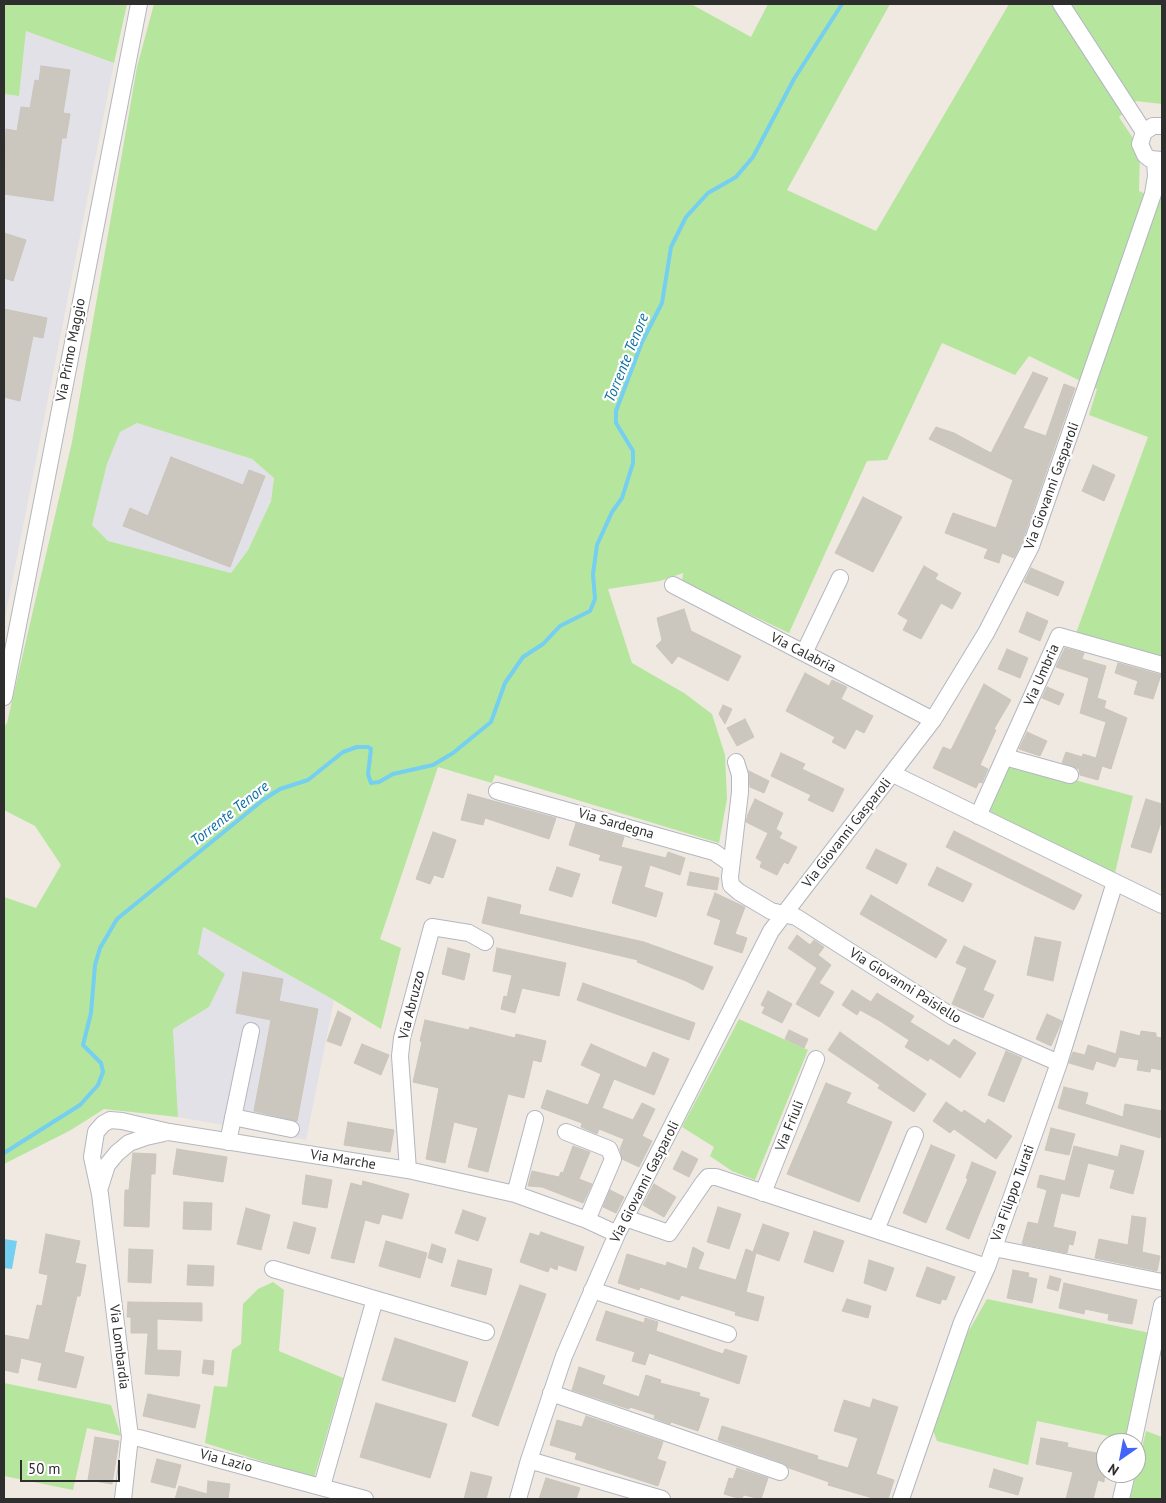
<!DOCTYPE html>
<html>
<head>
<meta charset="utf-8">
<style>
	body { margin:0 }
	#map { position:relative; width:1166px; height:1503px; overflow:hidden; background:#efe9e1; font-family:"PT Sans",sans-serif }
	canvas { display:block }
	.frame { position:absolute; inset:0; border:5px solid #2e2e2e; pointer-events:none }
	.north { position:absolute; left:1096px; top:1433px; width:50px; height:50px; box-sizing:border-box; background:#fff; border:1px solid #ababab; border-radius:50%; rotate:213deg; font-size:14px; font-weight:700; line-height:20px; text-align:center; color:#2e2e2e }
	.north::after { content:''; display:block; margin:auto; width:18px; height:22px; background:#4264fb; clip-path:polygon(50% 0,100% 100%,50% 72%,0 100%) }
	.scale { position:absolute; left:20px; top:1460px; width:100px; height:22px; box-sizing:border-box; border:2px solid #2e2e2e; border-top:0; padding-left:6px; font-size:15px; line-height:18px; white-space:nowrap; color:#2e2e2e; -webkit-text-stroke:4px #fff; paint-order:stroke }
</style>
</head>
<body>
<div id="map">
<canvas width="1166" height="1503"></canvas>
<div class="frame"></div>
<div class="north">N</div>
<div class="scale">50 m</div>
</div>
<script>
const context = document.querySelector('canvas').getContext('2d');
context.lineJoin = 'round';
function fill(path, color) {
  context.fillStyle = color;
  context.fill(path, 'evenodd');
}
function toPath(rows) {
  const path = new Path2D();
  for (const r of rows) {
    path.moveTo(r[0], r[1]);
    for (let i = 2; i < r.length; i += 2) path.lineTo(r[i], r[i + 1]);
  }
  return path;
}
function trace(path, color, width, dash) {
  context.strokeStyle = color;
  context.lineWidth = width;
  context.lineCap = dash ? 'butt' : 'round';
  context.setLineDash(dash || []);
  context.stroke(path);
}
function drawText(font, color, halo, rows, align = 'center') {
  context.font = font + ' "PT Sans",sans-serif';
  context.lineWidth = 4.5;
  context.setLineDash([]);
  context.textBaseline = 'middle';
  context.strokeStyle = halo;
  context.fillStyle = color;
  for (const [text, x, y, turn = 0] of rows) {
    context.save();
    context.translate(x, y);
    context.rotate((+turn || 0) * Math.PI / 180);
    context.textAlign = isNaN(turn) ? turn : align;
    if (halo) context.strokeText(text, 0, 0);
    context.fillText(text, 0, 0);
    context.restore();
  }
}
const industrial = toPath([
	[26,31,114,63,4,623,4,94,19,96],
	[137,423,252,459,274,478,271,500,248,550,231,573,108,541,92,525,107,464,119,432],
	[202,927,334,1000,306,1140,178,1117,173,1029,209,1007,198,954]
]);
const green = toPath([
	[4,4,127,4,114,63,26,31,19,96,4,94],
	[154,4,691,4,751,37,768,4,890,4,787,190,876,231,1009,4,1162,4,1162,104,1136,101,1119,117,1140,149,1139,191,1158,200,1162,193,1162,658,1075,636,1148,437,1089,415,1097,389,1029,356,1015,375,942,343,887,460,867,461,789,633,682,582,683,573,660,581,608,589,632,663,684,693,712,714,725,755,727,799,719,843,495,775,492,783,438,767,380,939,401,948,381,1029,334,1000,203,927,198,954,225,974,209,1007,173,1029,178,1117,104,1109,71,1130,4,1164,4,897,36,908,61,865,35,826,4,810,4,727,7,723,72,442,137,67],
	[137,423,252,459,274,478,271,501,248,550,231,573,108,541,92,525,107,464,120,432],
	[1009,762,1133,796,1115,873,988,812],
	[739,1019,808,1050,755,1180,732,1171,710,1156,714,1147,682,1127],
	[273,1282,284,1290,279,1351,343,1378,314,1478,205,1443,214,1386,227,1387,232,1350,241,1344,243,1304,258,1289],
	[987,1299,1150,1333,1127,1440,1037,1421,1028,1465,937,1441,933,1430,941,1404,967,1334],
	[4,1383,111,1405,121,1436,87,1428,73,1490,4,1476],
	[1146,1431,1162,1437,1162,1499,1130,1499]
]);
const water = toPath([
	[4,1239,17,1241,12,1269,4,1268]
]);
const stream = toPath([
	[4,1153,80,1105,98,1085,103,1072,101,1063,83,1045,91,1013,95,965,100,948,117,919,263,800,280,789,308,780,343,752,357,747,368,747,371,749,368,774,371,783,379,782,393,774,433,765,453,753,491,722,505,683,523,657,543,644,560,626,590,611,595,599,593,574,597,545,612,512,622,498,633,463,633,451,616,423,616,411,642,342,662,303,671,247,686,217,708,193,736,177,753,157,794,79,842,4]
]);
const building = toPath([
	[41,66,70,70,63,113,70,114,66,138,62,138,53,201,4,194,6,129,17,131,21,107,30,108,35,80,39,81,41,66],
	[4,233,26,240,13,281,4,278,4,233],
	[4,309,47,318,43,338,33,336,20,401,4,397,4,309],
	[1033,372,1048,378,1023,428,1046,436,1064,384,1075,388,1022,542,1014,558,1002,553,999,563,984,558,988,549,945,533,953,513,996,528,1013,480,929,439,936,427,954,433,991,453,1033,372],
	[171,457,243,485,249,470,265,476,230,567,123,526,130,508,148,516,171,457],
	[1093,465,1115,475,1104,501,1082,491,1093,465],
	[863,497,902,517,873,572,835,553,863,497],
	[924,566,938,574,935,579,961,593,952,609,941,603,921,639,903,630,908,620,898,614,924,566],
	[1031,568,1064,582,1058,596,1024,582,1031,568],
	[684,609,691,631,741,656,728,681,678,656,672,664,656,646,662,640,657,618,684,609],
	[1027,612,1048,621,1040,641,1019,632,1027,612],
	[1065,648,1084,653,1082,659,1106,666,1097,698,1106,701,1104,708,1127,718,1111,769,1102,766,1098,780,1080,775,1079,769,1062,763,1066,752,1082,757,1083,754,1096,758,1106,722,1080,713,1089,678,1056,667,1065,648],
	[1007,649,1028,658,1020,678,998,669,1007,649],
	[1118,663,1161,675,1153,699,1134,694,1138,681,1115,673,1118,663],
	[805,673,829,686,832,680,847,687,841,699,873,716,864,733,856,729,845,749,832,742,835,737,786,711,805,673],
	[984,684,1011,700,994,729,996,730,980,765,988,769,982,783,979,782,976,788,933,768,943,747,951,750,984,684],
	[1047,687,1064,694,1059,705,1042,698,1047,687],
	[723,705,732,709,725,724,719,714,723,705],
	[745,719,754,737,737,746,727,728,745,719],
	[1027,732,1047,741,1040,756,1019,749,1027,732],
	[781,753,805,764,802,769,844,789,833,812,808,800,811,795,771,776,781,753],
	[749,771,769,781,764,793,750,787,749,771],
	[468,794,556,818,549,839,485,818,483,825,461,820,468,794],
	[755,799,783,813,776,829,782,833,779,838,797,847,788,864,784,862,777,875,760,867,762,862,756,858,768,833,746,822,748,814,755,799],
	[1146,799,1162,804,1162,819,1151,853,1131,847,1146,799],
	[576,823,624,837,621,847,666,858,668,852,685,858,680,875,650,865,644,887,663,893,656,917,612,903,623,866,599,860,601,855,569,845,576,823],
	[954,831,1082,895,1074,910,946,847,954,831],
	[433,832,456,840,443,878,434,875,430,884,416,879,433,832],
	[876,849,907,864,897,884,866,868,876,849],
	[557,867,580,874,572,897,549,890,557,867],
	[937,867,972,884,963,902,928,885,937,867],
	[690,872,719,878,717,890,687,885,690,872],
	[715,893,745,907,735,934,747,938,742,953,714,944,721,920,707,915,715,893],
	[871,895,947,940,936,958,860,914,871,895],
	[488,897,521,905,519,914,644,942,713,967,703,990,686,981,637,962,638,960,482,923,488,897],
	[797,935,810,945,814,940,824,947,818,955,831,965,819,983,834,992,819,1017,796,1004,817,968,788,948,797,935],
	[1035,937,1061,942,1053,981,1027,975,1035,937],
	[964,946,996,961,983,990,994,995,983,1018,952,1004,967,968,956,963,964,946],
	[448,948,470,954,464,980,442,974,448,948],
	[497,948,566,963,559,996,522,988,515,1013,501,1009,504,996,507,997,512,975,493,971,497,948],
	[243,972,283,979,279,1001,318,1009,297,1121,254,1111,271,1020,236,1013,243,972],
	[583,983,695,1023,689,1040,577,1000,583,983],
	[852,990,871,1002,877,993,914,1016,910,1022,949,1046,954,1039,976,1053,960,1078,930,1058,928,1061,905,1047,909,1040,880,1021,860,1010,857,1015,842,1005,852,990],
	[768,991,792,1004,782,1023,762,1013,765,1007,761,1005,768,991],
	[338,1011,351,1018,341,1046,327,1041,338,1011],
	[1047,1014,1062,1021,1051,1046,1036,1039,1047,1014],
	[425,1020,469,1030,470,1027,515,1038,516,1034,546,1041,541,1062,533,1060,524,1098,508,1094,488,1172,468,1167,478,1128,454,1122,445,1163,426,1159,439,1088,413,1082,422,1042,420,1041,425,1020],
	[789,1030,808,1039,804,1048,785,1039,789,1030],
	[1121,1031,1140,1036,1141,1031,1156,1033,1156,1037,1162,1038,1162,1070,1151,1068,1150,1072,1137,1070,1139,1060,1119,1057,1115,1067,1096,1061,1093,1070,1069,1063,1073,1052,1085,1055,1088,1045,1116,1054,1121,1031],
	[840,1032,926,1094,914,1112,878,1088,880,1085,828,1050,840,1032],
	[362,1044,389,1055,381,1075,354,1063,362,1044],
	[591,1044,646,1068,653,1052,669,1059,654,1095,614,1079,602,1108,633,1120,642,1103,655,1109,642,1136,652,1141,639,1167,622,1159,620,1149,624,1139,599,1129,597,1134,581,1127,582,1123,541,1108,547,1090,588,1105,601,1074,581,1065,591,1044],
	[1006,1051,1022,1058,1004,1102,988,1095,1006,1051],
	[826,1083,851,1093,846,1103,892,1122,859,1202,787,1174,826,1083],
	[1064,1087,1088,1093,1085,1104,1123,1117,1125,1104,1162,1111,1160,1138,1058,1108,1064,1087],
	[946,1102,962,1113,964,1110,985,1124,988,1119,1012,1136,996,1159,954,1129,950,1133,933,1121,946,1102],
	[348,1122,394,1130,390,1152,344,1145,348,1122],
	[1051,1128,1075,1134,1069,1155,1045,1150,1051,1128],
	[931,1145,955,1155,926,1223,903,1213,931,1145],
	[1121,1145,1144,1151,1133,1194,1110,1188,1115,1170,1088,1163,1079,1197,1061,1193,1053,1227,1076,1232,1073,1245,1069,1244,1067,1253,1022,1244,1028,1222,1038,1224,1047,1190,1037,1187,1040,1175,1065,1181,1074,1146,1118,1157,1121,1145],
	[573,1146,590,1152,579,1179,592,1184,583,1203,542,1187,528,1186,532,1171,559,1177,561,1172,563,1173,573,1146],
	[177,1149,227,1157,223,1182,173,1174,177,1149],
	[682,1151,698,1159,689,1177,673,1169,682,1151],
	[133,1153,156,1154,155,1174,151,1174,149,1227,124,1226,125,1190,129,1190,133,1153],
	[972,1162,996,1172,969,1239,946,1229,968,1179,966,1178,972,1162],
	[306,1175,332,1180,327,1208,302,1204,306,1175],
	[363,1181,409,1194,402,1219,382,1214,379,1224,365,1220,354,1263,331,1258,351,1183,362,1186,363,1181],
	[654,1184,676,1197,664,1217,643,1205,654,1184],
	[610,1190,624,1197,616,1213,603,1207,610,1190],
	[184,1202,212,1203,211,1230,183,1229,184,1202],
	[718,1207,741,1214,729,1249,707,1242,718,1207],
	[246,1208,270,1215,261,1250,237,1244,246,1208],
	[463,1210,486,1218,478,1241,455,1233,463,1210],
	[1132,1216,1146,1218,1142,1252,1160,1256,1157,1271,1095,1258,1099,1239,1128,1245,1132,1216],
	[294,1222,316,1228,309,1254,287,1248,294,1222],
	[763,1224,789,1233,779,1261,756,1253,746,1292,764,1297,758,1321,735,1315,736,1312,681,1295,679,1300,640,1287,639,1290,618,1283,627,1254,666,1266,667,1262,687,1269,693,1247,704,1253,698,1269,736,1280,746,1249,753,1252,763,1224],
	[814,1231,844,1241,833,1272,804,1262,814,1231],
	[541,1232,584,1247,576,1271,558,1265,557,1270,550,1267,548,1272,520,1262,530,1233,539,1236,541,1232],
	[46,1234,80,1241,75,1263,86,1265,80,1296,77,1296,64,1352,84,1357,76,1388,38,1380,42,1363,21,1358,18,1373,4,1370,4,1335,29,1340,37,1305,42,1306,48,1275,39,1273,46,1234],
	[386,1241,427,1253,420,1278,379,1266,386,1241],
	[432,1244,446,1249,442,1263,428,1258,432,1244],
	[129,1249,153,1250,151,1283,128,1282,129,1249],
	[458,1260,492,1269,486,1295,451,1286,458,1260],
	[869,1260,894,1268,886,1291,864,1283,869,1260],
	[188,1265,214,1266,213,1286,187,1285,188,1265],
	[927,1267,955,1277,946,1300,942,1299,940,1304,916,1296,927,1267],
	[1013,1270,1029,1273,1028,1277,1037,1279,1032,1303,1007,1298,1013,1270],
	[1050,1276,1061,1279,1058,1291,1047,1288,1050,1276],
	[1064,1283,1137,1300,1132,1324,1108,1320,1109,1314,1085,1309,1084,1314,1059,1308,1064,1283],
	[520,1285,546,1294,498,1426,472,1416,520,1285],
	[847,1299,871,1306,868,1318,842,1311,847,1299],
	[128,1302,202,1303,202,1321,157,1319,157,1350,181,1351,179,1376,145,1374,148,1333,131,1333,131,1317,127,1317,128,1302],
	[606,1311,644,1323,645,1318,658,1322,656,1331,723,1354,725,1349,747,1356,739,1384,649,1353,645,1365,632,1361,635,1352,596,1340,606,1311],
	[395,1338,468,1362,455,1402,382,1380,395,1338],
	[204,1360,214,1361,213,1375,202,1373,204,1360],
	[579,1367,605,1376,602,1384,639,1397,646,1375,661,1380,660,1383,700,1393,699,1396,709,1399,698,1431,671,1422,670,1424,654,1418,655,1415,630,1407,629,1409,572,1390,579,1367],
	[148,1394,200,1405,195,1428,143,1416,148,1394],
	[873,1399,898,1407,876,1474,894,1480,888,1499,876,1499,828,1485,829,1482,789,1468,783,1463,718,1440,722,1426,796,1449,818,1456,817,1459,848,1468,858,1438,834,1431,844,1400,870,1408,873,1399],
	[376,1403,447,1424,430,1478,360,1457,376,1403],
	[586,1416,663,1442,657,1459,666,1462,658,1486,575,1459,577,1453,550,1445,557,1420,582,1427,586,1416],
	[95,1437,119,1441,112,1484,88,1480,95,1437],
	[1041,1438,1068,1443,1067,1447,1106,1455,1104,1482,1098,1480,1093,1499,1066,1499,1073,1472,1036,1464,1041,1438],
	[157,1459,181,1465,175,1488,151,1482,157,1459],
	[737,1468,768,1478,761,1499,744,1495,741,1499,724,1494,729,1478,733,1479,737,1468],
	[994,1469,1023,1478,1018,1495,989,1487,994,1469],
	[471,1472,492,1477,486,1499,464,1499,471,1472],
	[546,1478,580,1488,576,1499,539,1499,546,1478],
	[208,1481,230,1484,228,1499,175,1499,179,1486,207,1494,208,1481]
]);
const minor = toPath([
	[1061,4,1144,132],
	[1162,126,1153,126,1144,132,1140,144,1145,155,1150,159,1162,160],
	[673,585,933,720],
	[804,653,840,578],
	[4,697,139,4],
	[1005,757,1070,775],
	[736,762,740,775,740,792,730,877,731,885,739,892,771,911,796,917,953,1017,1059,1063],
	[893,774,1162,905],
	[497,791,714,852,731,864],
	[978,816,1059,636,1162,665],
	[233,1117,291,1129],
	[566,1132,609,1149,613,1159,587,1220],
	[228,1142,251,1031],
	[408,1170,400,1056,402,1038,432,927,469,933,485,942],
	[100,1187,107,1165,117,1153,129,1143,146,1137,164,1133],
	[763,1193,816,1059],
	[515,1194,535,1119],
	[625,1218,669,1233,703,1183,708,1177,716,1177,987,1267],
	[876,1230,915,1135],
	[994,1248,1162,1282],
	[273,1269,486,1332],
	[592,1290,728,1334],
	[551,1393,780,1472],
	[130,1437,139,1438,365,1499],
	[1133,1443,1162,1305],
	[529,1460,662,1499],
	[322,1486,375,1299],
	[123,1499,130,1437,100,1194,92,1157,96,1132,103,1124,110,1120,122,1121,169,1132,408,1170,515,1194,587,1220,617,1234],
	[518,1499,529,1460,564,1356,617,1234,771,931,933,720,986,633,1031,546,1153,194,1156,176,1155,161],
	[901,1499,962,1322,987,1267,1059,1063,1115,882],
	[1121,1499,1127,1473]
]);
const streetNames = [
	["Via Primo Maggio",71,350,-79],
	["Via Giovanni Gasparoli",1052,486,-70],
	["Via Calabria",803,653,27],
	["Via Umbria",1042,675,-66],
	["Via Sardegna",616,824,16],
	["Via Giovanni Gasparoli",847,833,-52],
	["Via Giovanni Paisiello",905,986,32],
	["Via Abruzzo",412,1005,-76],
	["Via Friuli",790,1126,-68],
	["Via Marche",343,1160,9],
	["Via Giovanni Gasparoli",645,1182,-63],
	["Via Filippo Turati",1013,1193,-70],
	["Via Lombardia",119,1347,83],
	["Via Lazio",226,1461,15]
];
const waterNames = [
	["Torrente Tenore",627,358,-68],
	["Torrente Tenore",230,814,-38]
];
fill(industrial, '#e3e1e8');
fill(green, '#b6e59e');
fill(water, '#75cff0');
trace(stream, '#75cff0', 4);
fill(building, '#cbc7bf');
trace(building, '#cbc5ba', 1);
trace(minor, '#b4b7c1', 18);
trace(minor, '#fff', 16);
drawText('14px', '#2e2e2e', '#fff', streetNames);
drawText('italic 15px', '#0d6fa3', '#fff', waterNames);
</script>
</body>
</html>
